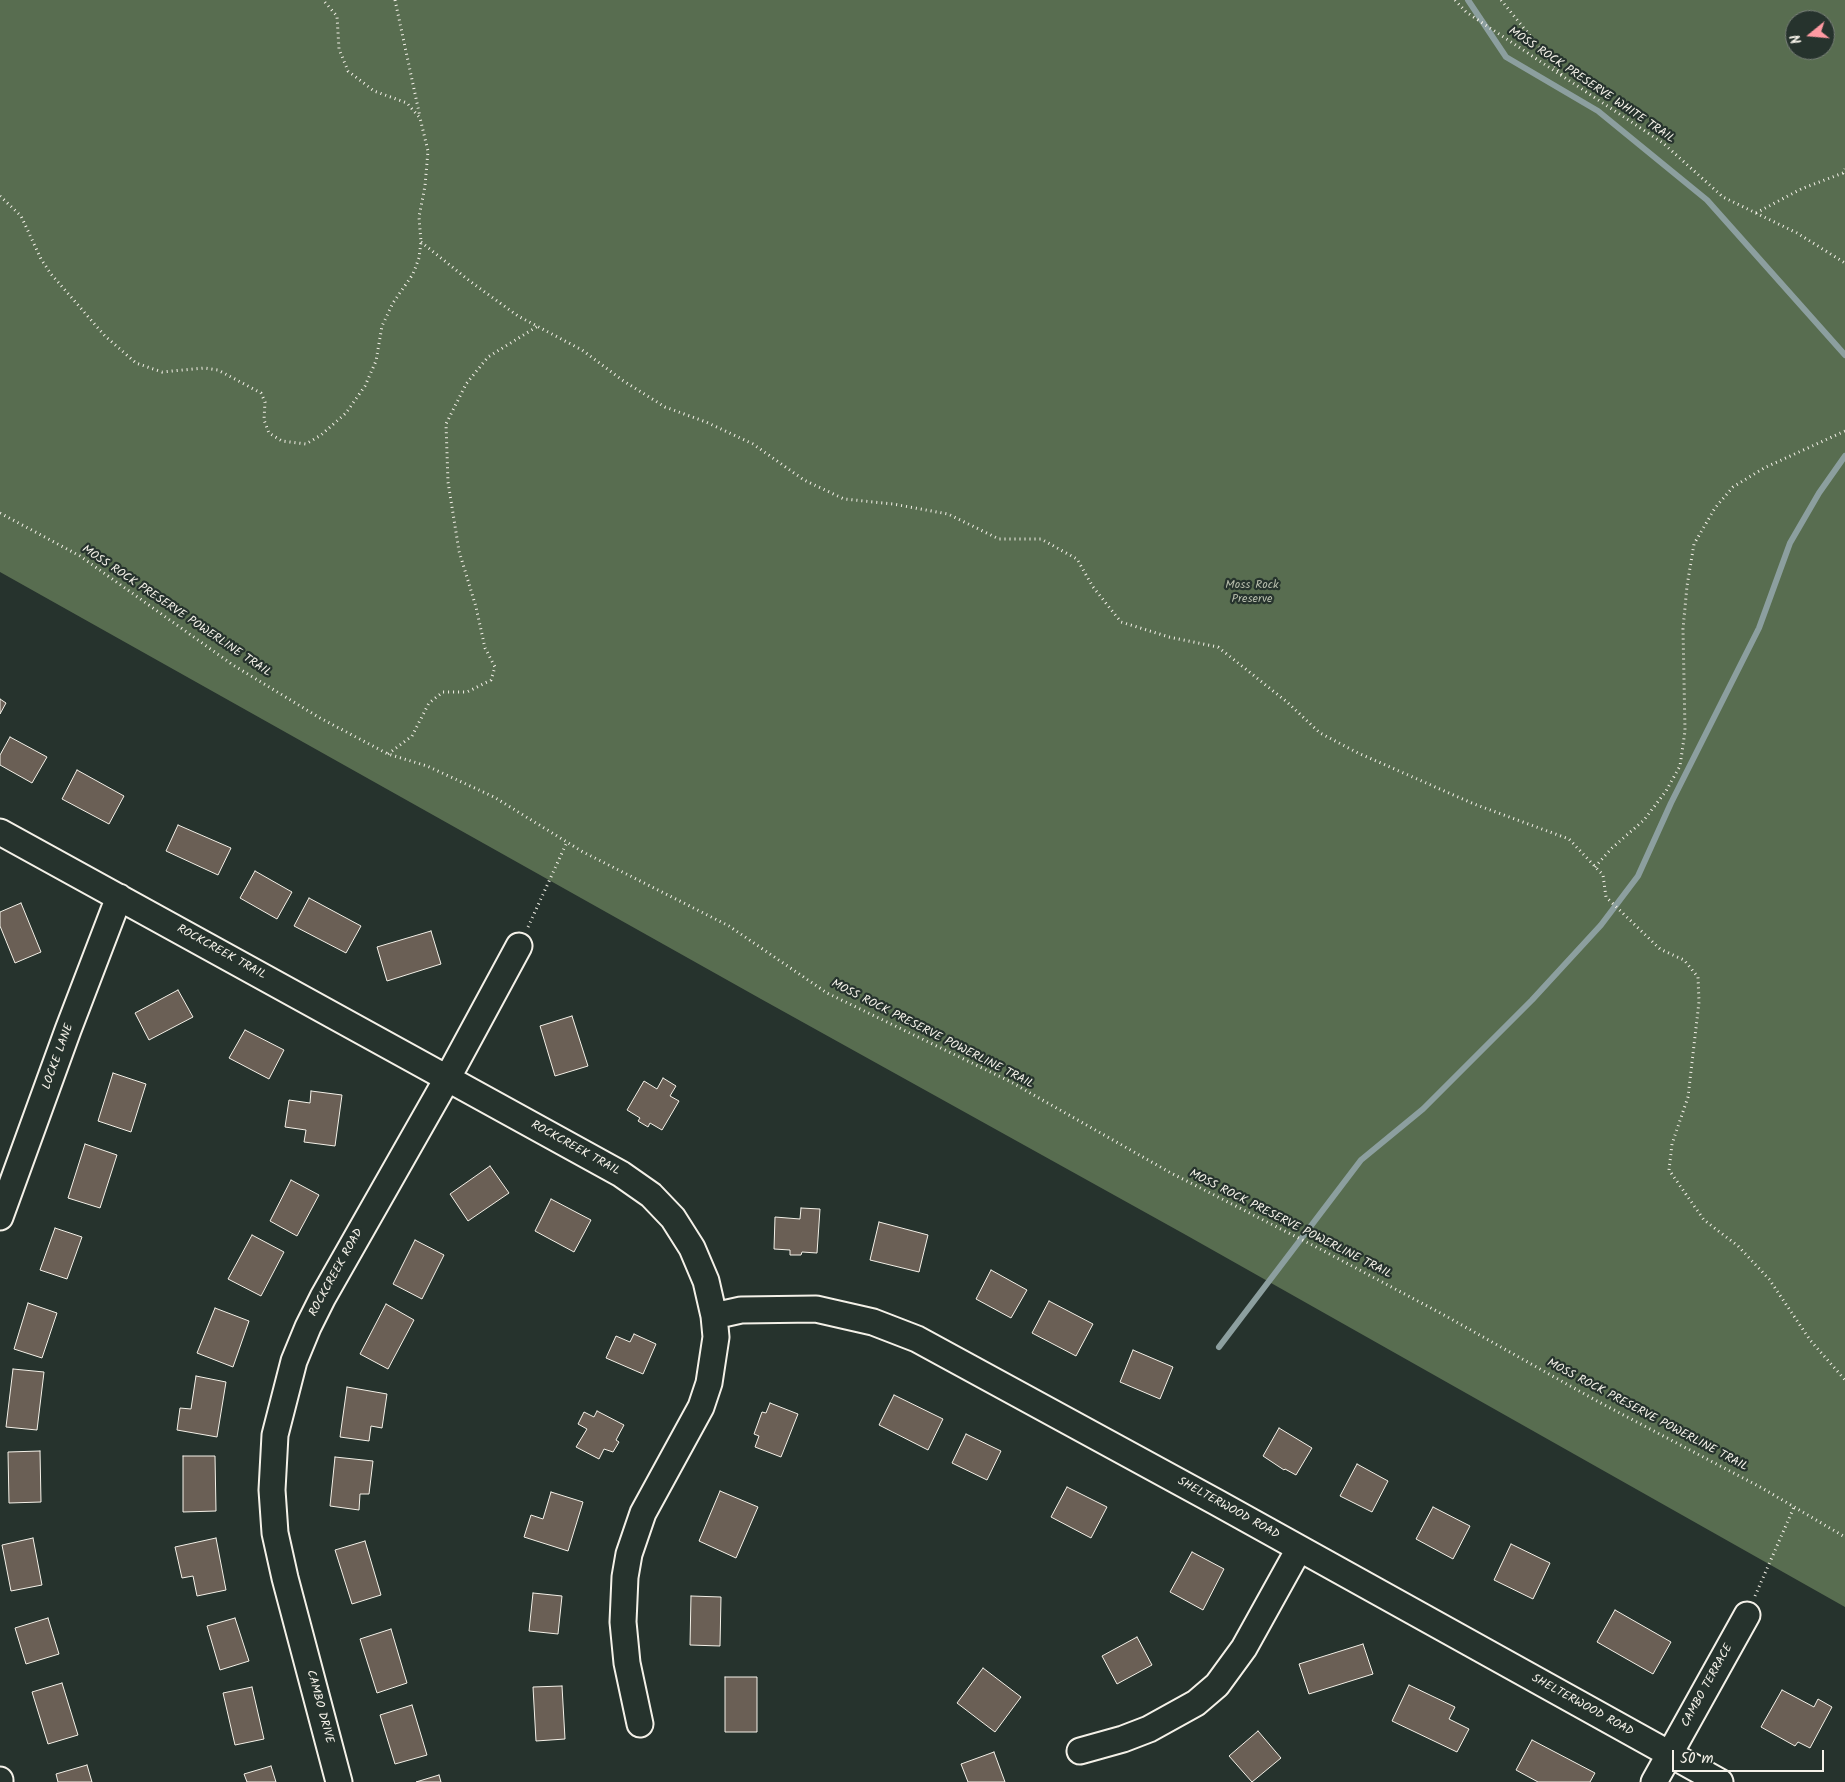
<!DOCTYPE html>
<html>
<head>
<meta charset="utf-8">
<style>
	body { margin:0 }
	#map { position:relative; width:1845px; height:1782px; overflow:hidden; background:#26332d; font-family:Kalam,sans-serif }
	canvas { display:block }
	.north { position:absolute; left:1785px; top:10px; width:50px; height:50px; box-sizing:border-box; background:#26332d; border:1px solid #787f78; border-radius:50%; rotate:253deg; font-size:14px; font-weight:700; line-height:20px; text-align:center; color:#f4f1e8 }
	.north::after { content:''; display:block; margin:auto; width:18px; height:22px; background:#ff9aa2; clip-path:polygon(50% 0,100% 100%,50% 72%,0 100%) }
	.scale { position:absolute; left:1672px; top:1750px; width:152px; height:22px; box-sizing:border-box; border:2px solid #f4f1e8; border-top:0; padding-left:6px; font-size:15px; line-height:18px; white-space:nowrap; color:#f4f1e8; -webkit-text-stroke:4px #26332d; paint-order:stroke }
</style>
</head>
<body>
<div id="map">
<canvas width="1845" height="1782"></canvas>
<div class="north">N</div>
<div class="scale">50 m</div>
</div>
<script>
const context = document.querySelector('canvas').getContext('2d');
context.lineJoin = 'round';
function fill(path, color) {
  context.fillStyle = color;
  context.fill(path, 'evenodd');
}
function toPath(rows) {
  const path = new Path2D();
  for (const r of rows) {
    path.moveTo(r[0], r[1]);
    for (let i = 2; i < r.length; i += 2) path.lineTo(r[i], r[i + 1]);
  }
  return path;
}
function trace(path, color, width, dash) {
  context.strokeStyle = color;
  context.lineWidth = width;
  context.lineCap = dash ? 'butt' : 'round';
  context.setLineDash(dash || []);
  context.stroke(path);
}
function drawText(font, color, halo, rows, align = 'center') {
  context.font = font + ' Kalam,sans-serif';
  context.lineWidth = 4.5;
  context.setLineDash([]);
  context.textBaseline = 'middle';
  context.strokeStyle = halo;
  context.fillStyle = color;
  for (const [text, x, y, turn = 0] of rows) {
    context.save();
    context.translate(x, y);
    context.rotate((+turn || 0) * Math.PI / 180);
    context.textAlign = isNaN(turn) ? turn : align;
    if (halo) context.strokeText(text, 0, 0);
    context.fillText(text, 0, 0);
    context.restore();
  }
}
const green = toPath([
	[0,0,1845,0,1845,1607,1186,1235,761,999,0,572],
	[1795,20,1825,20,1825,50,1795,50]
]);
const stream = toPath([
	[1468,0,1506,57,1598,111,1707,200,1845,355],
	[1219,1347,1361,1160,1423,1109,1532,1000,1601,925,1638,876,1671,803,1759,628,1790,543,1819,493,1845,456]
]);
const building = toPath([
	[0,699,6,703,0,714,0,699],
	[10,737,47,757,32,783,0,765,0,755,10,737],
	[77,770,124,796,109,824,62,799,77,770],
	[178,825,231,848,218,875,166,851,178,825],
	[255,871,292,892,277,919,240,898,255,871],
	[309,898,361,926,346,953,294,926,309,898],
	[21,903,41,952,15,963,0,926,0,912,21,903],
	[431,931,441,964,387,981,377,947,431,931],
	[178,990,193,1017,149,1040,135,1013,178,990],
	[572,1016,588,1066,555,1076,540,1026,572,1016],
	[245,1030,284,1050,269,1079,229,1058,245,1030],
	[113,1073,146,1084,131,1132,98,1121,113,1073],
	[663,1078,676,1086,670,1096,679,1101,662,1130,650,1123,648,1127,638,1121,640,1118,627,1110,644,1081,657,1089,663,1078],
	[311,1091,342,1095,335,1146,304,1142,306,1130,285,1127,289,1100,310,1103,311,1091],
	[85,1144,117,1155,100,1208,68,1198,85,1144],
	[490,1166,509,1193,468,1221,450,1194,490,1166],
	[291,1180,319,1195,297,1236,270,1221,291,1180],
	[551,1199,591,1220,574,1252,535,1231,551,1199],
	[801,1208,820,1209,817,1253,802,1252,801,1255,790,1255,790,1250,774,1249,775,1217,800,1219,801,1208],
	[879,1222,928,1235,919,1272,870,1260,879,1222],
	[55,1228,82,1237,67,1279,40,1270,55,1228],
	[252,1235,284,1252,261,1296,228,1279,252,1235],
	[415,1240,444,1255,422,1299,393,1284,415,1240],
	[991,1270,1027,1290,1011,1318,976,1299,991,1270],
	[1049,1301,1093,1324,1076,1356,1032,1333,1049,1301],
	[28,1303,57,1313,42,1358,14,1349,28,1303],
	[386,1304,414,1320,388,1369,360,1354,386,1304],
	[215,1308,249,1321,233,1367,197,1353,215,1308],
	[634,1334,656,1344,643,1374,606,1358,616,1336,630,1342,634,1334],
	[1133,1350,1173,1367,1160,1399,1120,1382,1133,1350],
	[13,1369,44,1372,37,1430,6,1427,13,1369],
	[196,1376,226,1382,217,1437,177,1430,180,1408,191,1409,196,1376],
	[347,1387,387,1394,382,1428,371,1426,369,1441,340,1437,347,1387],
	[894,1395,943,1419,928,1450,879,1425,894,1395],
	[770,1403,798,1414,781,1457,755,1447,759,1436,754,1434,762,1412,766,1413,770,1403],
	[597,1411,624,1425,616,1440,619,1442,613,1452,604,1449,599,1459,576,1447,587,1429,578,1424,584,1412,594,1417,597,1411],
	[1279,1428,1312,1448,1296,1475,1285,1469,1284,1470,1263,1456,1279,1428],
	[966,1434,1001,1451,987,1480,952,1463,966,1434],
	[40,1451,41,1502,9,1503,8,1452,40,1451],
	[183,1456,215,1456,216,1511,183,1512,183,1456],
	[335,1457,373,1461,369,1494,360,1494,359,1510,330,1506,335,1457],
	[1357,1464,1388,1481,1372,1512,1340,1496,1357,1464],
	[1067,1487,1107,1507,1091,1538,1051,1517,1067,1487],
	[720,1491,758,1507,736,1558,699,1541,720,1491],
	[551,1492,583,1502,568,1551,524,1537,531,1515,543,1519,551,1492],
	[1433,1507,1470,1526,1453,1559,1416,1539,1433,1507],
	[33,1538,42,1585,11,1591,2,1545,33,1538],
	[216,1538,226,1590,197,1596,193,1576,182,1578,175,1547,216,1538],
	[365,1541,381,1595,352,1604,335,1550,365,1541],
	[1511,1544,1550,1563,1533,1599,1494,1580,1511,1544],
	[1192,1552,1224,1569,1203,1610,1170,1592,1192,1552],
	[533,1593,562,1596,558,1634,529,1631,533,1593],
	[691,1596,721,1597,720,1646,690,1645,691,1596],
	[1615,1610,1671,1642,1653,1674,1597,1642,1615,1610],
	[48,1618,59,1654,26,1664,15,1628,48,1618],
	[235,1618,249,1661,220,1670,207,1626,235,1618],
	[391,1629,407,1683,377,1693,360,1639,391,1629],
	[1137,1637,1152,1665,1117,1684,1102,1656,1137,1637],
	[1363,1644,1373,1674,1309,1694,1299,1664,1363,1644],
	[983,1668,1021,1697,995,1732,957,1703,983,1668],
	[725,1677,757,1677,757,1732,725,1732,725,1677],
	[62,1683,78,1735,48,1744,32,1692,62,1683],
	[1409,1685,1455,1707,1449,1719,1469,1729,1457,1752,1392,1721,1409,1685],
	[562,1686,565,1739,536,1741,533,1687,562,1686],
	[252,1687,264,1739,235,1745,223,1693,252,1687],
	[1782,1690,1814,1707,1818,1699,1832,1707,1810,1748,1798,1742,1795,1746,1761,1727,1782,1690],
	[412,1705,427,1755,395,1764,380,1715,412,1705],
	[1258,1731,1281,1758,1252,1782,1229,1756,1258,1731],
	[1532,1740,1595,1773,1590,1782,1538,1782,1516,1770,1532,1740],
	[994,1752,1005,1782,968,1782,961,1764,994,1752],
	[87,1765,92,1782,58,1782,56,1774,87,1765],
	[271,1766,276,1782,247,1782,244,1774,271,1766],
	[439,1775,441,1782,416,1782,439,1775]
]);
const path = toPath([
	[395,0,420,117],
	[1455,0,1466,12,1663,143,1723,197,1797,233,1845,263],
	[1501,0,1562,75],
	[0,196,21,216,41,259,51,274,105,336,136,363,162,372,204,368,218,370,261,393,265,402,264,420,269,433,282,441,306,444,321,435,346,413,365,386,376,361,382,326,393,303,413,274,419,258,421,242,419,217,425,186,428,151,420,118,407,103,374,91,348,71,339,49,337,16,323,0],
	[1756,213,1801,189,1843,173,1845,169],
	[421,242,471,282,518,316,582,350,622,380,665,407,706,422,753,444,804,480,844,499,893,504,948,514,999,539,1041,539,1077,559,1093,587,1121,622,1169,637,1218,647,1287,702,1320,733,1358,753,1474,804,1569,839,1603,875,1606,897,1660,949,1684,960,1698,977,1699,1002,1688,1097,1672,1144,1669,1170,1704,1220,1738,1246,1769,1279,1810,1340,1845,1380],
	[0,513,80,556,233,665,320,718,388,754,427,766,494,797,583,852,729,926,827,993,1009,1081,1171,1173,1322,1250,1444,1315,1597,1401,1762,1488,1845,1537],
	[388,754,412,736,429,703,443,692,467,692,491,680,495,667,485,648,476,607,459,551,448,482,446,424,466,384,488,357,538,326],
	[1595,867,1612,848,1644,820,1666,791,1680,766,1685,731,1683,629,1687,586,1694,544,1715,508,1733,487,1764,468,1845,431],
	[528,927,567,842],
	[1755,1596,1794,1507]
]);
const minor = toPath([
	[0,832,621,1174,651,1195,673,1218,692,1248,706,1281,714,1316,716,1337,709,1383,701,1407,643,1513,629,1554,625,1577,623,1622,627,1663,640,1724],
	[0,1217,68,1030,119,897],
	[714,1316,741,1310,816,1309,873,1322,917,1339,1216,1502,1720,1782],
	[1080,1751,1123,1739,1149,1729,1196,1703,1217,1685,1244,1648,1299,1549],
	[0,1780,0,1782],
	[339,1782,285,1578,275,1533,272,1490,275,1435,294,1361,308,1327,323,1297,447,1079,519,946],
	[1654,1782,1747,1615]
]);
const streetNames = [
	["MOSS ROCK PRESERVE WHITE TRAIL",1591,86,34],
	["MOSS ROCK PRESERVE POWERLINE TRAIL",176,612,34],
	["ROCKCREEK TRAIL",221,953,29],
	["MOSS ROCK PRESERVE POWERLINE TRAIL",932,1035,27],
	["LOCKE LANE",59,1057,-70],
	["ROCKCREEK TRAIL",575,1149,29],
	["MOSS ROCK PRESERVE POWERLINE TRAIL",1290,1225,27],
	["ROCKCREEK ROAD",337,1273,-61],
	["MOSS ROCK PRESERVE POWERLINE TRAIL",1647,1416,28],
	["SHELTERWOOD ROAD",1228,1509,29],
	["CAMBO TERRACE",1708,1686,-61],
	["SHELTERWOOD ROAD",1582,1706,29],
	["CAMBO DRIVE",319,1707,75]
];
const parkNames = [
	["Moss Rock",1252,586],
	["Preserve",1252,600]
];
fill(green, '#586d50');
trace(stream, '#8c9f9f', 6);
fill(building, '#6a5f55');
trace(building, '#f4f1e8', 1);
trace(minor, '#f4f1e8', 29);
trace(path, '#f4f1e8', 3, [1, 4]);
trace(minor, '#26332d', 25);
drawText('12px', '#f4f1e8', '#26332d', streetNames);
drawText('12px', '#b6bcab', '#26332d', parkNames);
</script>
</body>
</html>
